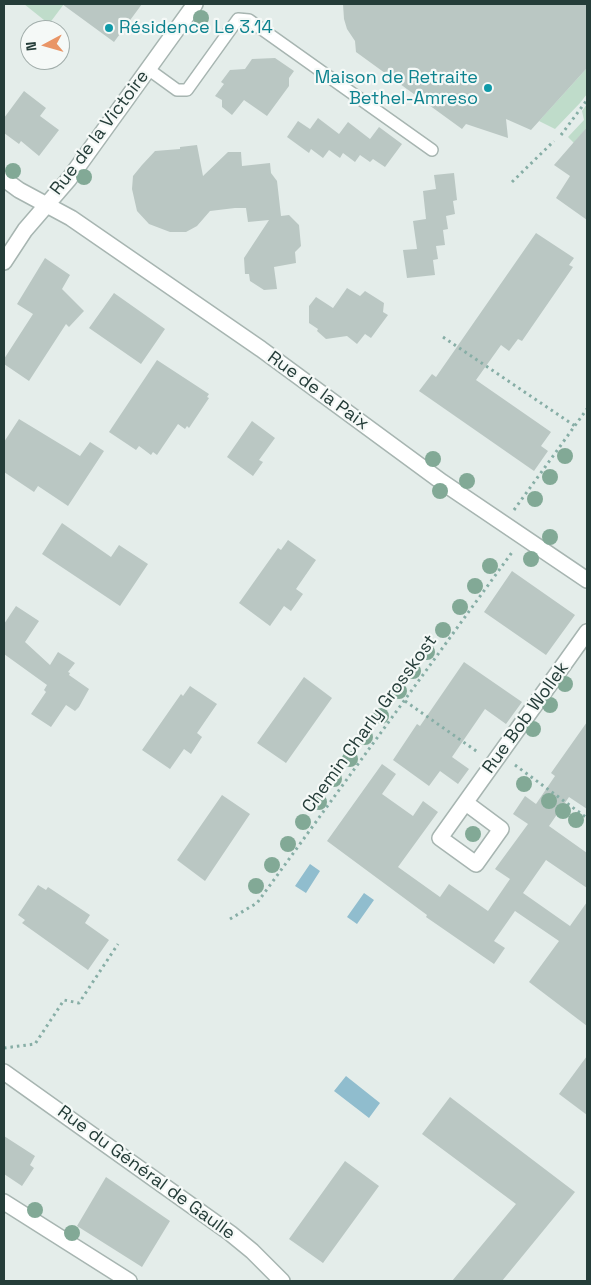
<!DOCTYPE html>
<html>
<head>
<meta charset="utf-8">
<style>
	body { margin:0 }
	#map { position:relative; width:591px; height:1285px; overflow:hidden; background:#e4edea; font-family:"Space Grotesk",sans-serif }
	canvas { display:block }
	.frame { position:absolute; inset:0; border:5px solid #253d39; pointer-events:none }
	.north { position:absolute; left:20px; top:20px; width:50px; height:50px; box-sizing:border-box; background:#f5f9f7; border:1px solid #a2aeab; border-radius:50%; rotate:264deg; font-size:14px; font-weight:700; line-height:20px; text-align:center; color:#253d39 }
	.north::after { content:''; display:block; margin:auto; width:18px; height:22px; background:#e99566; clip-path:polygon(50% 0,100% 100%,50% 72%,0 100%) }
</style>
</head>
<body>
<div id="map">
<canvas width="591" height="1285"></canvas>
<div class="frame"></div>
<div class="north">N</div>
</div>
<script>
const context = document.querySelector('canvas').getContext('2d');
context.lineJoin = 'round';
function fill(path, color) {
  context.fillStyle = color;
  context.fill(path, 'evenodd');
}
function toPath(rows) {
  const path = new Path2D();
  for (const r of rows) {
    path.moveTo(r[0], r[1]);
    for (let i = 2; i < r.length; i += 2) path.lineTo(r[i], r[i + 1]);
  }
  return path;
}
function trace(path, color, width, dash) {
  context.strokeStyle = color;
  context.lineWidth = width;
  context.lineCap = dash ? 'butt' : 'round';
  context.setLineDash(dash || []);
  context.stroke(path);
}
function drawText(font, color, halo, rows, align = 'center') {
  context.font = font + ' "Space Grotesk",sans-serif';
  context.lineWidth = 4.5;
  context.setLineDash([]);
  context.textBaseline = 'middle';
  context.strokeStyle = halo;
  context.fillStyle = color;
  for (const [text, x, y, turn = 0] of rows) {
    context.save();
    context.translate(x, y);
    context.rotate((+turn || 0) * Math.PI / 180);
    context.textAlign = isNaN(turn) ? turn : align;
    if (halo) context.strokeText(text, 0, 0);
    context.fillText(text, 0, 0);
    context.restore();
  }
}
const green = toPath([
	[24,4,64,4,49,24],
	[587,68,587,94,580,103,555,129,539,121],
	[587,104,587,127,574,143,568,137,584,120,582,111]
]);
const water = toPath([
	[310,864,320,871,306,893,295,886],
	[364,893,374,900,357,924,347,917],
	[346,1076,380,1103,369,1118,334,1091]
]);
const building = toPath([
	[62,4,142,4,114,42],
	[343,4,587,4,587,68,531,130,506,119,508,138,466,124,462,129,356,52,355,41,347,29,344,19],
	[275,58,294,71,289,78,289,86,267,116,244,100,232,115,222,107,222,100,215,96,224,84,221,82,230,70,245,69,252,59],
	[24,91,46,108,40,116,59,130,39,156,21,141,19,144,4,133,4,118],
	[318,118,339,134,348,122,370,139,379,127,402,144,385,167,373,159,370,162,360,155,355,162,343,153,340,158,329,150,323,158,311,149,309,153,287,137,298,121,310,129],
	[587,127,587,220,556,198,570,176,554,165],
	[197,145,203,176,228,152,241,152,242,166,270,163,271,173,277,181,281,216,289,215,299,225,301,246,295,252,296,263,274,267,277,289,264,290,250,281,249,274,245,274,244,258,269,220,248,222,246,208,235,208,210,211,197,226,186,232,170,232,149,224,137,211,132,189,133,176,142,165,155,151,180,149,180,147],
	[454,173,457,200,453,201,455,214,446,216,448,229,443,230,445,245,436,246,438,259,433,260,435,275,407,278,403,250,417,249,413,221,426,219,423,191,436,189,434,175],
	[536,233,574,258,569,265,573,267,522,341,518,339,509,351,501,345,476,380,551,432,541,446,548,451,534,471,419,391,432,374,436,377],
	[45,258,70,275,62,289,84,311,69,327,66,324,29,381,4,364,4,359,33,314,17,304],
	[347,288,360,296,365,291,384,303,383,312,388,315,371,338,365,334,357,344,347,336,326,339,317,331,318,329,309,323,309,306,316,297,333,308],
	[114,293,165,329,141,364,89,328],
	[157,360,209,394,207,397,209,398,189,428,187,426,185,429,178,424,157,455,153,452,151,455,139,446,136,450,109,432],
	[19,419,80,456,90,442,104,451,68,506,38,486,34,492,4,472,4,442],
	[252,421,275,438,259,460,263,462,253,476,227,457],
	[62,523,111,557,119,545,148,564,120,606,42,554],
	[288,540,316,560,296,589,303,594,291,611,284,606,270,626,239,603,278,548,281,550],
	[512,571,575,615,546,655,484,612],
	[16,606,39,621,25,642,50,665,58,652,75,663,68,672,70,673,69,675,89,689,79,707,75,711,66,705,51,727,31,714,46,692,44,690,47,685,4,654,4,624],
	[464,662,522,702,506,724,485,709,452,757,469,769,458,784,440,771,429,786,393,760,417,724,420,726],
	[304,677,332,698,286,763,257,743],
	[190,686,217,704,197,733,202,737,191,754,184,749,170,769,142,750,181,694,183,696],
	[587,722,587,809,569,797,549,826,587,853,587,888,546,860,523,893,570,926,587,902,587,1026,529,982,559,941,515,911,494,941,505,948,494,964,426,917,427,915,327,841,382,764,396,774,382,794,413,816,423,801,438,812,398,867,440,897,449,884,488,911,510,879,495,869,528,824,513,814,525,796,536,804,555,776,551,773],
	[222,795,250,814,205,881,177,860],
	[38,885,46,890,48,887,90,915,85,923,109,940,88,970,22,923,25,920,18,915],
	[587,1056,587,1115,559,1094],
	[450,1097,575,1192,502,1281,452,1281,516,1204,422,1134],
	[4,1136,35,1156,30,1165,34,1168,22,1186,4,1174],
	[345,1161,379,1186,323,1263,289,1239],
	[106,1177,170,1221,142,1267,77,1226]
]);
const path = toPath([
	[561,135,587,100],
	[512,182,554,141],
	[443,337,575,426],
	[514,510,587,409],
	[405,701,479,753],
	[515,765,587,818],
	[230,919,257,903,513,551],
	[4,1048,35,1044,64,1000,79,1003,118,944]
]);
const service = toPath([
	[148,69,177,90,187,90,238,19,249,20,432,150]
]);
const minor = toPath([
	[4,179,19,190,71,218,261,349,442,482,587,580],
	[4,262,25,230,69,179,195,4],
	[466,803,501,829,476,864,440,838,587,632],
	[4,1202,129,1281]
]);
const tertiary = toPath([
	[4,1072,230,1233,252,1251,282,1281]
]);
const trees = [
	[201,18],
	[13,171],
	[84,177],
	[565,456],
	[433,459],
	[550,477],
	[467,481],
	[440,491],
	[535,499],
	[550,537],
	[531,559],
	[490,566],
	[475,586],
	[460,607],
	[443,630],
	[427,652],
	[413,671],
	[565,684],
	[399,691],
	[550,705],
	[381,716],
	[533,729],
	[365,737],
	[350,759],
	[334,779],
	[524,784],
	[549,801],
	[319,802],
	[563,811],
	[576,820],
	[303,822],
	[473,834],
	[288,844],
	[272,865],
	[256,886],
	[35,1210],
	[72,1233]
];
const markers = [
	[109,28,5,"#0f9aa8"],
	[488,88,5,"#0f9aa8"]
];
const cultureNames = [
	["Résidence Le 3.14",119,28],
	["Maison de Retraite",478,78,"right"],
	["Bethel-Amreso",478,99,"right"]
];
const streetNames = [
	["Rue de la Victoire",100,133,-53],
	["Rue de la Paix",318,391,36],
	["Rue Bob Wollek",526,718,-54],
	["Chemin Charly Grosskost",370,724,-54],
	["Rue du Général de Gaulle",146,1173,36]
];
fill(green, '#bfdcca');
fill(water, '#90bdce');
fill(building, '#bac7c3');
trace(service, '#a7b5b1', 14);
trace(minor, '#a7b5b1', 18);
trace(tertiary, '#a7b5b1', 18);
trace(path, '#87aea6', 3, [2.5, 4]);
trace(service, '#fff', 11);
trace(minor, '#fff', 15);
trace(tertiary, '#fff', 15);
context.fillStyle = '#82a996';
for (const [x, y] of trees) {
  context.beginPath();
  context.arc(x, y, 8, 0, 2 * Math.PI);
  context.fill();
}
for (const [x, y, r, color] of markers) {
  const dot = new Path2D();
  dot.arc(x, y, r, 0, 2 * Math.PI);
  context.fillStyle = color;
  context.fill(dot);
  trace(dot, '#f5f9f7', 2);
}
drawText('18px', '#0d838f', '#f5f9f7', cultureNames, 'left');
drawText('18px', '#253d39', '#f5f9f7', streetNames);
</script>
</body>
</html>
